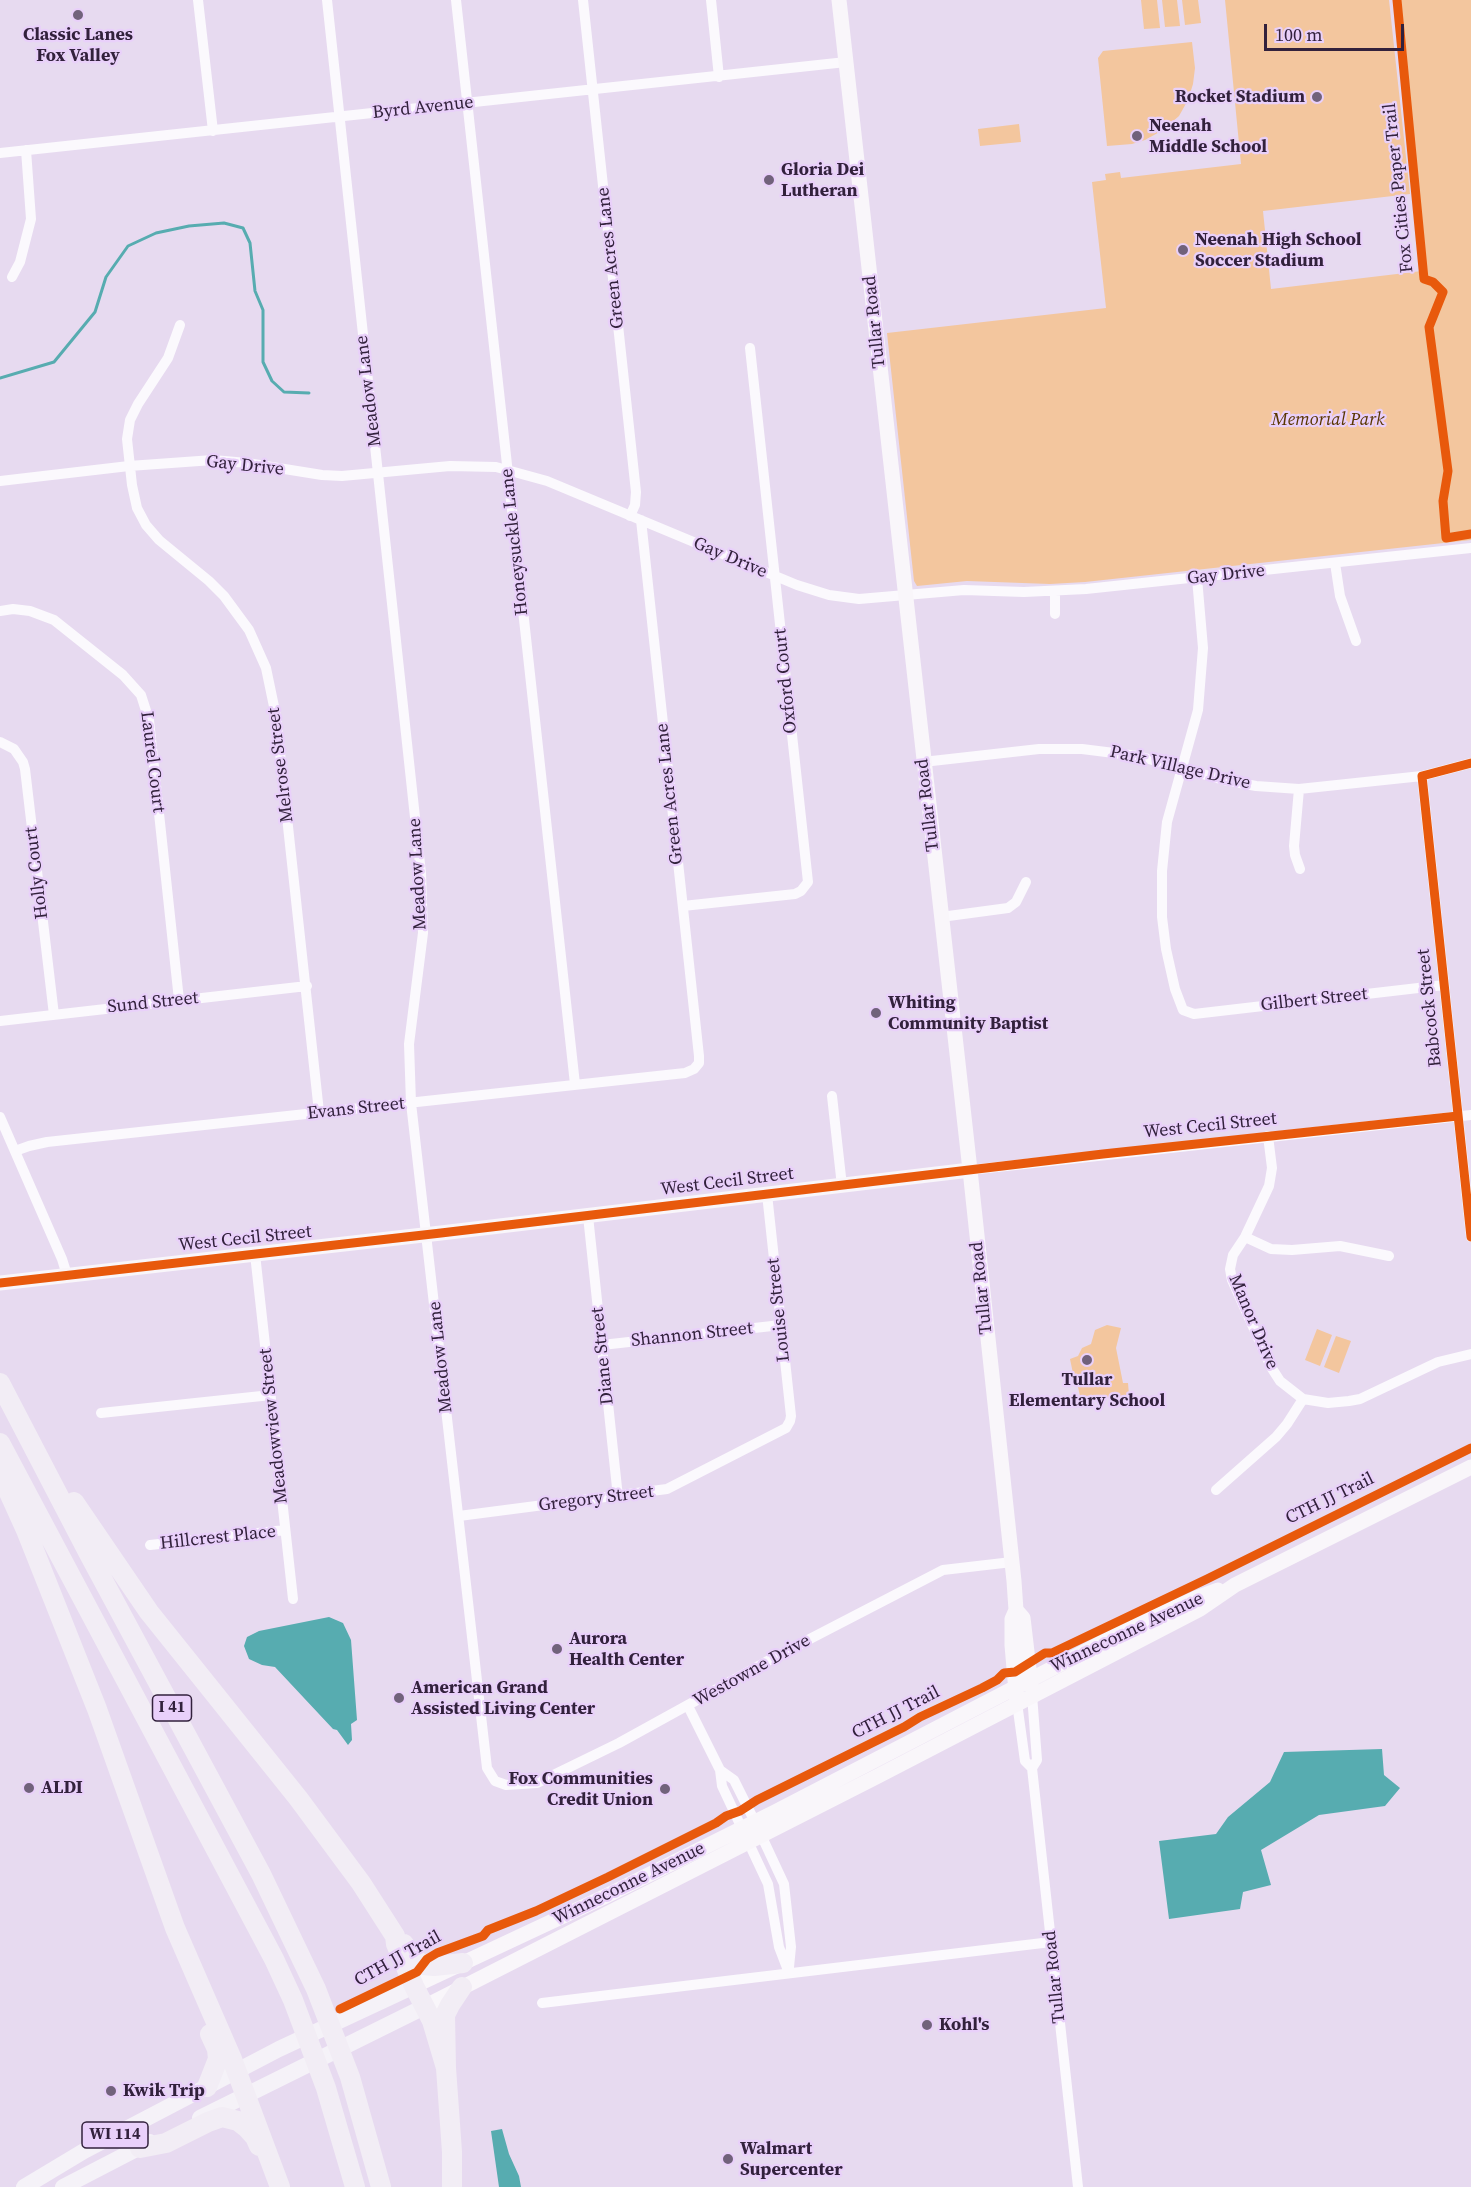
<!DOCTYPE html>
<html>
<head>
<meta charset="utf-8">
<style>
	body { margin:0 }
	#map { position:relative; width:1471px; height:2187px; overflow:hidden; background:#e7daf0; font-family:"Source Serif 4",serif }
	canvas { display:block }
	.scale { position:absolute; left:1264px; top:24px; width:140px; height:27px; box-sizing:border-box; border:3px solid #32213c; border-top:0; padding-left:8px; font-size:18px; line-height:21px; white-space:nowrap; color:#32213c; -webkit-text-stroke:4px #e9d0fa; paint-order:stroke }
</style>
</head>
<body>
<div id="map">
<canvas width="1471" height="2187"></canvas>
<div class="scale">100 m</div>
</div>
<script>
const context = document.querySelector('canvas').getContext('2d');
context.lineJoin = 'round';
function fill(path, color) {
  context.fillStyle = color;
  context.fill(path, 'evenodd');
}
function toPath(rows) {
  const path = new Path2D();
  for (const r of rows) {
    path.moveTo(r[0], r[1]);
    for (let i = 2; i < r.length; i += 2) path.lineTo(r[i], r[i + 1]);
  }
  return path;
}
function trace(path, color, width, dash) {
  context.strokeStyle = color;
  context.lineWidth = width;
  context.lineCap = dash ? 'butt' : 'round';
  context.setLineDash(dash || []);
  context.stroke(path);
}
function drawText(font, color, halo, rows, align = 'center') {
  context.font = font + ' "Source Serif 4",serif';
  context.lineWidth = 4.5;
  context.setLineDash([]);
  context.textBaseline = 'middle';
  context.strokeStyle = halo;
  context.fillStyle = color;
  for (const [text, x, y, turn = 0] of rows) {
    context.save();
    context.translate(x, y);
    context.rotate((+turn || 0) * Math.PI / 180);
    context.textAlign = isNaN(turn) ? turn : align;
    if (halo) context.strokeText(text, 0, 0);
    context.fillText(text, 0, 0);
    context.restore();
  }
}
const green = toPath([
	[1141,0,1157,0,1160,28,1144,29],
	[1162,0,1177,0,1180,26,1165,27],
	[1182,0,1198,0,1201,23,1185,25],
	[1225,0,1389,0,1410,194,1263,211,1271,289,1422,271,1397,0,1471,0,1471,540,1085,582,1050,584,967,581,917,586,914,581,887,333,1106,308,1092,182,1106,180,1105,174,1120,172,1121,178,1241,164],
	[1192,42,1195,68,1193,84,1188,100,1179,116,1163,130,1145,140,1132,144,1107,146,1098,58,1103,51],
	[1019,124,1021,142,980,146,978,129],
	[1107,1325,1121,1328,1116,1348,1123,1383,1128,1383,1129,1395,1085,1400,1080,1396,1078,1387,1075,1383,1070,1359,1078,1356,1082,1348,1091,1344,1095,1330],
	[1317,1329,1332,1335,1320,1366,1305,1360],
	[1336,1336,1351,1341,1339,1373,1324,1367]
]);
const water = toPath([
	[329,1617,343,1623,351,1640,357,1720,351,1724,352,1740,348,1745,337,1730,333,1729,275,1667,262,1665,249,1659,244,1646,247,1637,259,1631],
	[1382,1749,1384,1775,1400,1788,1385,1806,1319,1815,1261,1850,1271,1885,1243,1892,1240,1909,1169,1919,1159,1841,1216,1834,1228,1817,1270,1782,1284,1752],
	[502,2129,509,2154,519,2176,521,2187,499,2187,491,2131]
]);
const stream = toPath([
	[0,378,54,362,95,312,106,277,128,246,156,233,189,226,224,223,243,228,250,243,255,291,263,310,263,362,272,381,284,392,309,393]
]);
const minor = toPath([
	[198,0,213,131],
	[327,0,421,873,423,933,409,1044,411,1103,487,1768,495,1781,506,1785,537,1783,619,1743,775,1657,943,1570,1012,1562],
	[456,0,575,1084],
	[583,0,636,492,635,505,630,516],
	[711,0,719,77],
	[0,153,846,62],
	[12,277,20,262,31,219,26,150],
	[180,325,168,358,138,404,130,420,127,439,132,485,137,508,146,525,159,540,209,581,224,596,249,630,266,668,276,716,319,1112],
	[0,481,129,466,213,460,247,463,322,475,342,476,450,466,496,467,547,481,797,585,829,595,859,599,964,590,1024,592,1086,589,1471,548],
	[1335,563,1340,596,1356,641],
	[1197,578,1203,648,1198,710,1167,822,1162,871,1162,917,1166,949,1175,989,1183,1010,1194,1014,1444,985],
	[1055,591,1055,614],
	[0,611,13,609,30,611,54,620,123,675,141,695,149,720,179,1000],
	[0,742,14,749,23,762,25,769,54,1015],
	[923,762,1039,749,1082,749,1138,756,1224,780,1256,786,1299,789,1422,776,1471,763],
	[1422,776,1471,1237],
	[1299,789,1294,846,1295,855,1300,869],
	[683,906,795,894,801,891,808,882,750,348],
	[941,917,1008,908,1016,902,1026,882],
	[0,1021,307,986],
	[832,1096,842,1186],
	[0,1117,62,1259,67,1275],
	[1268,1136,1272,1168,1269,1186,1245,1237,1233,1255,1230,1269,1232,1280,1271,1367,1280,1381,1303,1399,1328,1403,1349,1401,1360,1399,1438,1362,1471,1354],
	[15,1151,29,1146,47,1142,685,1073,694,1069,699,1063,699,1056,641,520],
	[970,1170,1471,1115],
	[588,1216,618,1497],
	[1245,1237,1271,1249,1292,1250,1340,1246,1389,1256],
	[255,1254,293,1599],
	[602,1345,781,1325],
	[101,1413,271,1395],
	[1216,1490,1276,1437,1287,1424,1303,1399],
	[459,1516,667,1489,786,1428,790,1421,791,1416,767,1194],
	[150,1545,285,1530],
	[1032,1695,1037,1760,1032,1768],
	[1017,1703,1025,1761,1032,1768,1078,2187],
	[688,1706,720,1770,722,1786,768,1884,779,1947,789,1973],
	[720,1770,734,1780,755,1822,784,1884,791,1947,789,1967],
	[542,2003,1051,1942]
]);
const secondary = toPath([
	[839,0,970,1170,1014,1581,1016,1610,1012,1619,1012,1645,1017,1703],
	[0,1283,441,1233,970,1170],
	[1016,1610,1023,1618,1031,1686],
	[414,1986,604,1897,775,1812,1134,1626,1196,1598,1218,1590],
	[424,2007,878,1776,1200,1609,1235,1585,1471,1467]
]);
const primary = toPath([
	[200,2118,424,2007],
	[24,2187,84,2151,279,2049,414,1986],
	[63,2187,150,2142]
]);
const motorway = toPath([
	[0,1383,90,1556,261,1874,316,1989,350,2077,381,2187],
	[0,1443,274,1959,293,2000,326,2088,355,2187],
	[0,1473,26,1530,97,1709,175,1928,232,2059,280,2187],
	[74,1502,149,1612,298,1798,361,1883,395,1936,396,1944,414,1986,432,2021,446,2068],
	[404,1944,411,1956,423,1965,434,1966,463,1963],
	[207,2087,218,2059,217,2049,210,2034],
	[140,2148,166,2143,208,2122,222,2117,238,2121,247,2128,255,2137,259,2146],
	[452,2187,452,2152,446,2068,445,2015,450,2005,462,1987]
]);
const cycleway = toPath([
	[1397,0,1424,279,1433,282,1443,292,1429,327,1448,471,1443,501,1446,538,1471,534],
	[1471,763,1422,776,1471,1237],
	[0,1283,441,1233,1103,1154,1458,1116],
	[340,2009,417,1972,427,1959,437,1953,483,1936,488,1930,536,1911,608,1877,716,1823,726,1816,740,1811,757,1800,904,1727,920,1717,982,1688,997,1680,1004,1673,1015,1672,1045,1653,1052,1653,1207,1579,1471,1448]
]);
const markers = [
	[78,15,6,"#71627b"],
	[1317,97,6,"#71627b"],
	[1137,136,6,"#71627b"],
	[769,180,6,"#71627b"],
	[1183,250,6,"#71627b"],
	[876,1013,6,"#71627b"],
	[1087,1360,6,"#71627b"],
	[557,1649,6,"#71627b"],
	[399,1698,6,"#71627b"],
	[29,1788,6,"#71627b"],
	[665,1789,6,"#71627b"],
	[927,2025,6,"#71627b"],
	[111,2091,6,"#71627b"],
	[728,2159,6,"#71627b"]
];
const shields = [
	[172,1708,39],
	[115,2135,66]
];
const shieldNames = [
	["I 41",172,1708],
	["WI 114",115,2135]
];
const poiNames = [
	["Classic Lanes",78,35,"center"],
	["Fox Valley",78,56,"center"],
	["Rocket Stadium",1305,97,"right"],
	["Neenah",1149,126],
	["Middle School",1149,147],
	["Gloria Dei",781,170],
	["Lutheran",781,191],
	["Neenah High School",1195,240],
	["Soccer Stadium",1195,261],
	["Whiting",888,1003],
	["Community Baptist",888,1024],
	["Tullar",1087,1380,"center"],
	["Elementary School",1087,1401,"center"],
	["Aurora",569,1639],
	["Health Center",569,1660],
	["American Grand",411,1688],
	["Assisted Living Center",411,1709],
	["Fox Communities",653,1779,"right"],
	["Credit Union",653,1800,"right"],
	["ALDI",41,1788],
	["Kohl's",939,2025],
	["Kwik Trip",123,2091],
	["Walmart",740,2149],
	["Supercenter",740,2170]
];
const streetNames = [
	["Byrd Avenue",423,108,-6],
	["Fox Cities Paper Trail",1399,188,-96],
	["Green Acres Lane",611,258,-96],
	["Tullar Road",875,322,-96],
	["Meadow Lane",369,391,-97],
	["Gay Drive",245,466,6],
	["Honeysuckle Lane",515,542,-96],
	["Gay Drive",730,558,23],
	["Gay Drive",1226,575,-6],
	["Oxford Court",786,681,-96],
	["Laurel Court",152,762,83],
	["Melrose Street",281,765,-97],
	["Park Village Drive",1180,768,13],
	["Green Acres Lane",670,794,-96],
	["Tullar Road",928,805,-97],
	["Holly Court",37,873,-97],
	["Meadow Lane",418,874,-93],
	["Gilbert Street",1314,1000,-6],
	["Sund Street",153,1003,-6],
	["Babcock Street",1430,1008,-96],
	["Evans Street",356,1109,-6],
	["West Cecil Street",1210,1126,-6],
	["West Cecil Street",727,1182,-7],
	["West Cecil Street",245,1239,-6],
	["Tullar Road",982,1288,-96],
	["Louise Street",779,1310,-96],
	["Manor Drive",1253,1322,67],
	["Shannon Street",692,1335,-6],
	["Diane Street",603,1356,-96],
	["Meadow Lane",441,1357,-96],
	["Meadowview Street",274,1426,-96],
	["Gregory Street",596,1499,-7],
	["CTH JJ Trail",1330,1499,-26],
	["Hillcrest Place",218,1538,-6],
	["Winneconne Avenue",1127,1633,-25],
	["Westowne Drive",752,1671,-29],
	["CTH JJ Trail",896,1713,-27],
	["Winneconne Avenue",629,1884,-26],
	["CTH JJ Trail",398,1959,-29],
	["Tullar Road",1055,1977,-96]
];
const parkNames = [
	["Memorial Park",1328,420]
];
fill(green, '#f3c69e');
fill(water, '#57acb0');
trace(stream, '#57acb0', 3);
trace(minor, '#fbf9fd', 10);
trace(secondary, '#f9f6fa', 15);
trace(primary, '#f5f2f8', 16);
trace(motorway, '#f2edf5', 20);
trace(cycleway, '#e8590c', 9);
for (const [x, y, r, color] of markers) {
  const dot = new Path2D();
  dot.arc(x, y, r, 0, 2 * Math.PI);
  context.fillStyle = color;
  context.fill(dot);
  trace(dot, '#e9d0fa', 2);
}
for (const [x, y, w] of shields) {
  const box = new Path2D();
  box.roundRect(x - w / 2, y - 13, w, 26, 4.5);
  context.fillStyle = '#e9d0fa';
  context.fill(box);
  trace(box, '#32213c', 1.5);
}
drawText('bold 16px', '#32213c', null, shieldNames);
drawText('bold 18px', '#32213c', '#e9d0fa', poiNames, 'left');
drawText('18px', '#32213c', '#e9d0fa', streetNames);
drawText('italic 18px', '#593600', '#e9d0fa', parkNames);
</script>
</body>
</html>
